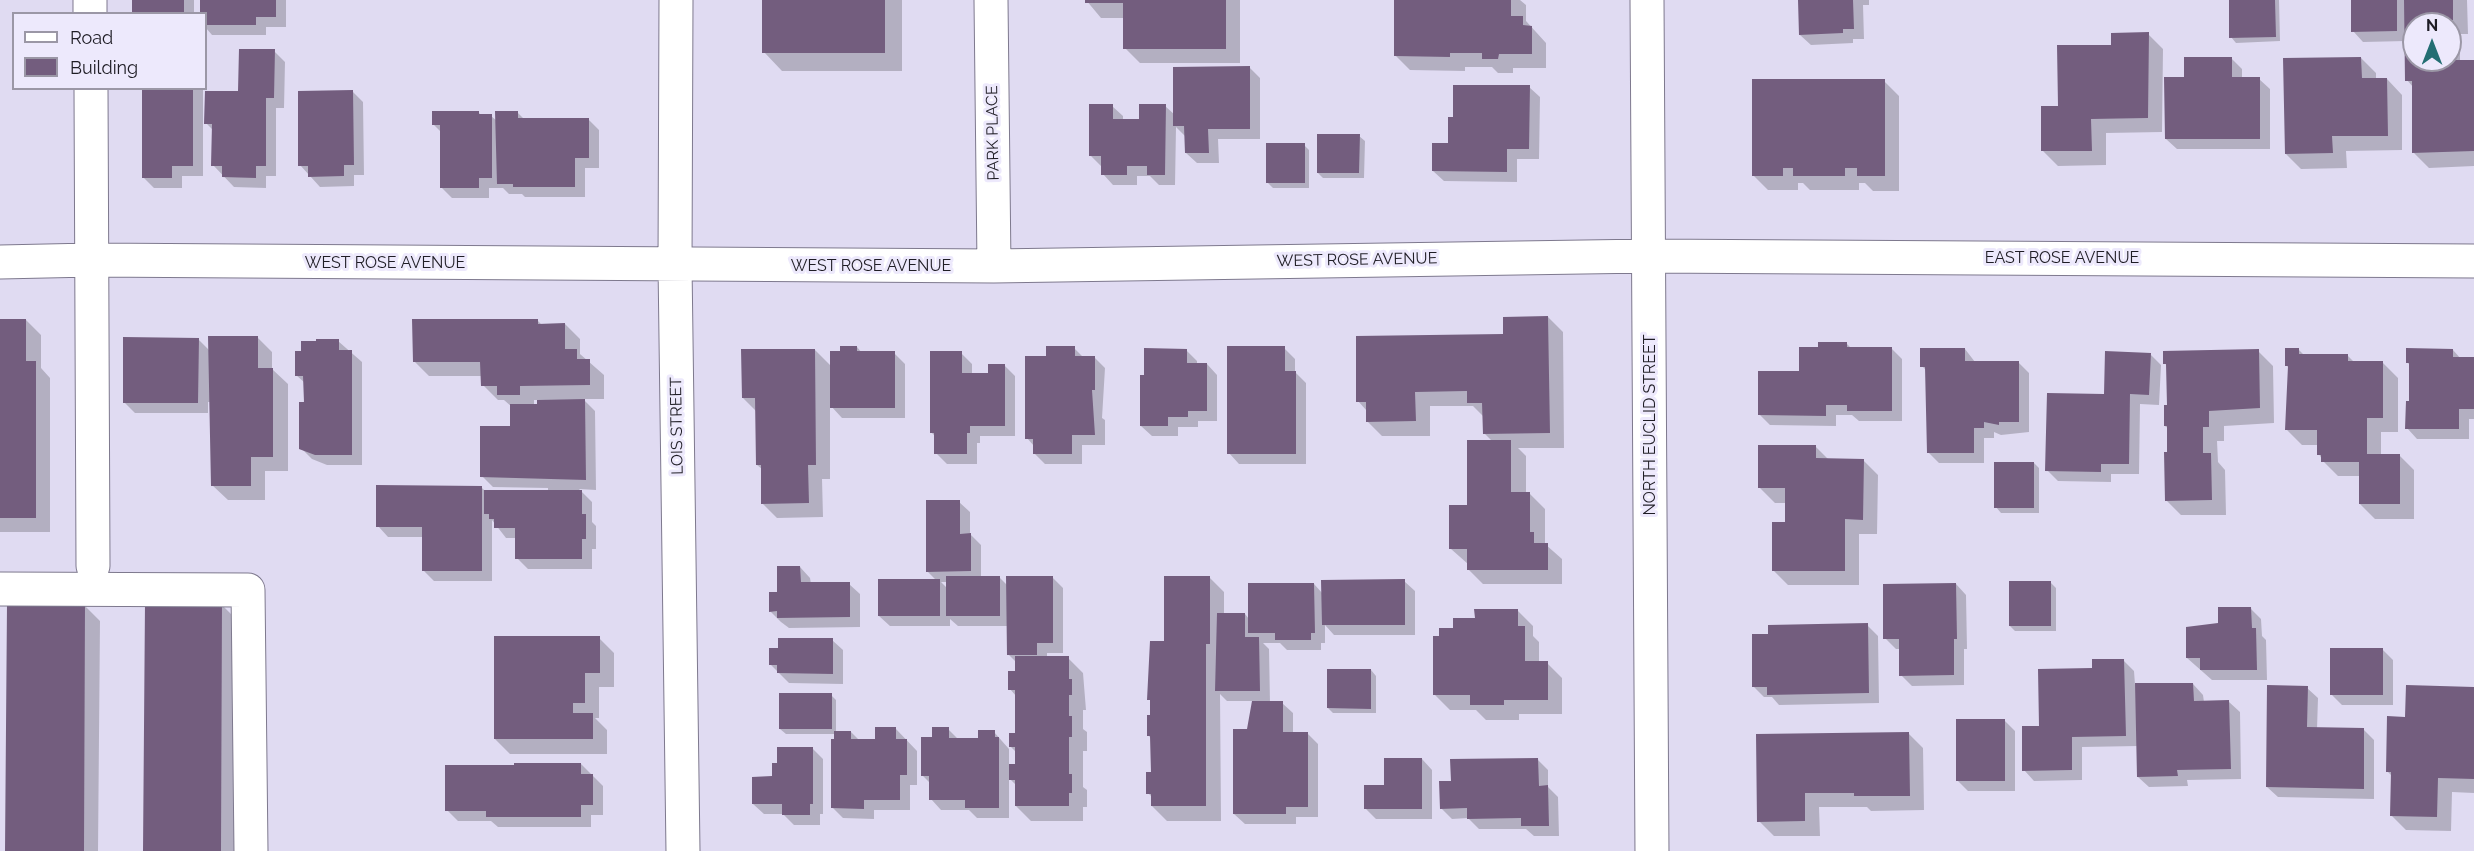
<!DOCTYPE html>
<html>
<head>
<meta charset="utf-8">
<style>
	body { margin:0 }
	#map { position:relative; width:2474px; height:851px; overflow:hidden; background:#e0dbf2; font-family:Raleway,sans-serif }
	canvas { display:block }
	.legend { position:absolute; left:12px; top:12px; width:195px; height:78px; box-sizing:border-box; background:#ede9fc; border:2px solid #9b97a6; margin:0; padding:8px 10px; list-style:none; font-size:18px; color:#1f1d25 }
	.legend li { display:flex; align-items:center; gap:12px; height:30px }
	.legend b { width:30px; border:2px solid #9b97a6 }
	.north { position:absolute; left:2402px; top:12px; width:60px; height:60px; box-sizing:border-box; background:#ede9fc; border:2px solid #9b97a6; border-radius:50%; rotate:0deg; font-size:16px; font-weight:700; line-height:24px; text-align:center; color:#1f1d25 }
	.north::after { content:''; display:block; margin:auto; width:21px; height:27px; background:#236e73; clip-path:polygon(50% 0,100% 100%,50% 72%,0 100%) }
</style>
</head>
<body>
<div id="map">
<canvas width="2474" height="851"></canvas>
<ul class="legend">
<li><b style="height:8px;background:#fff"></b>Road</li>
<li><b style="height:16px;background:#735d7e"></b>Building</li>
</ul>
<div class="north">N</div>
</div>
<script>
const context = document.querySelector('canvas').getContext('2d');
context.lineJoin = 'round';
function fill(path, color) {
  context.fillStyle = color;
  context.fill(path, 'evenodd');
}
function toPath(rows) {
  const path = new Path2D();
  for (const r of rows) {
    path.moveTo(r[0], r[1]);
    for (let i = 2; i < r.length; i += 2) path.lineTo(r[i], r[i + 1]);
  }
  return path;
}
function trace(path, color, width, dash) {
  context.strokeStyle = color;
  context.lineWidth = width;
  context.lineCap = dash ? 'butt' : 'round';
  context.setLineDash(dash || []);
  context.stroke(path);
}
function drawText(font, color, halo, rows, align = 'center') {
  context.font = font + ' Raleway,sans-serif';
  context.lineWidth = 6;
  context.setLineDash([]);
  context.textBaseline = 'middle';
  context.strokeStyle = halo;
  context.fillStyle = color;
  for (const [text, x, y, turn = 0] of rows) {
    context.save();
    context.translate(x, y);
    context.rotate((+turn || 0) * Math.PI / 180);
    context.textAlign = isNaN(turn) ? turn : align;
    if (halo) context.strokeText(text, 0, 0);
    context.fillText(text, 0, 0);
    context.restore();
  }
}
const shadow = toPath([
	[134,0,194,0,194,14,134,14],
	[202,0,286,0,286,27,266,27,266,35,212,35,206,28],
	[764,0,902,0,902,71,782,71,764,52],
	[1086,0,1240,0,1240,63,1140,63,1125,48,1125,18,1101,18],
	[1395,0,1520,0,1526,5,1526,21,1546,43,1546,68,1513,68,1513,73,1498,73,1492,67,1465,67,1465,71,1410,70,1395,55],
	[1800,0,1869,0,1869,5,1863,5,1864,39,1853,39,1853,43,1811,45,1800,35],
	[2230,0,2279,0,2280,41,2236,43,2231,37],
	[2352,0,2467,0,2468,34,2460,34,2460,61,2474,61,2474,166,2429,168,2414,153,2413,87,2407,80,2406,41,2363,42,2353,31],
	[2414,24,2450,24,2450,60,2414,60],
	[2148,34,2163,49,2162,132,2106,133,2106,165,2058,166,2043,151,2059,108,2113,47],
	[274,51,285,62,284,108,276,108,276,176,266,176,266,188,234,187,213,165,213,130,206,123,240,92],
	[2231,58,2242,69,2242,79,2259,79,2270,89,2270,149,2177,149,2166,139,2186,79],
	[2361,58,2376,73,2376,79,2387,79,2402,95,2402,150,2346,151,2347,168,2301,169,2286,154],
	[1249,67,1260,78,1260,139,1218,139,1219,163,1197,163,1186,153,1185,136,1176,127,1175,185,1159,185,1150,176,1137,176,1137,185,1113,185,1103,174,1101,166,1091,156,1112,106,1123,116,1123,120,1140,120,1165,106,1175,115],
	[1884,81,1899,96,1899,191,1873,191,1865,183,1859,183,1859,190,1810,190,1803,183,1798,183,1798,190,1768,190,1753,175],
	[1529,87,1540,97,1539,159,1517,159,1517,182,1444,181,1433,171,1450,145],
	[143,88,203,89,203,176,182,176,182,188,154,188,143,177],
	[353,92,363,102,364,175,354,175,354,186,320,187,300,165],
	[478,112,482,116,491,116,497,121,517,112,524,119,588,119,599,130,599,168,585,168,585,197,525,197,522,194,509,194,503,188,489,188,489,198,452,198,441,187,441,132,433,124],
	[1359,136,1365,141,1364,178,1323,178,1318,173],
	[1304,145,1309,150,1309,188,1273,188,1268,183],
	[1548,317,1563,332,1564,448,1518,448,1526,456,1526,494,1530,494,1545,509,1545,544,1562,559,1562,584,1483,584,1468,569,1468,564,1451,549,1492,441,1484,433,1484,417,1473,406,1430,406,1430,436,1382,436,1367,421,1367,411,1358,401],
	[0,320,26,320,41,335,41,368,50,378,50,532,0,532],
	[537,320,542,325,565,324,580,339,580,354,604,375,604,399,583,399,595,411,596,490,579,489,592,502,592,522,596,526,596,549,592,549,592,569,528,569,517,558,517,538,506,538,492,520,492,581,434,581,424,571,424,537,388,537,378,526,481,487,485,491,548,491,548,488,493,487,482,476,512,428,512,407,504,400,498,400,483,385,482,376,429,376,414,361],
	[534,400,539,400,539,406,534,406],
	[257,337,272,352,272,369,288,384,288,471,265,471,265,500,228,500,212,485,211,402,208,402,208,413,135,413,124,402,198,339,210,351],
	[338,341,362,362,362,465,327,465,312,459,301,448,305,383,296,375],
	[1847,344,1852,349,1892,349,1902,359,1902,421,1859,421,1852,415,1836,415,1836,426,1770,425,1760,415,1819,349],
	[857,347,862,353,894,353,905,364,905,418,842,418,830,405,830,479,822,479,823,517,777,518,762,503,762,469,757,465,757,412,743,398,815,350,832,367,841,353],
	[1074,348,1084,358,1095,358,1105,368,1102,418,1105,420,1105,445,1082,445,1082,464,1045,464,1034,453,1034,446,1027,438,1048,358],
	[1284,348,1295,359,1295,372,1306,383,1306,464,1239,464,1229,453],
	[1965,349,1975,362,2018,362,2029,373,2029,432,2001,435,1994,432,1994,438,1984,438,1984,463,1939,463,1928,452,1927,371,1922,366],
	[2298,349,2304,355,2347,355,2355,363,2383,363,2398,378,2398,432,2381,432,2381,455,2399,455,2414,470,2414,519,2375,519,2360,504,2360,476,2338,476,2323,461,2319,454,2319,445,2302,445,2287,430,2289,368,2286,365],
	[1186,350,1197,361,1197,364,1207,364,1217,375,1217,421,1198,421,1198,427,1178,427,1178,436,1152,436,1141,426],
	[2453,350,2461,359,2474,359,2474,419,2469,419,2469,439,2417,439,2407,428,2410,403,2410,365,2407,362],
	[2258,351,2273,366,2274,423,2224,426,2224,441,2217,441,2218,462,2225,470,2226,515,2181,515,2166,500,2169,429,2165,426,2168,406,2168,366,2164,363],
	[961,353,972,364,972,375,990,375,1004,365,1015,376,1015,436,980,436,980,443,977,443,977,464,947,464,936,453,936,437,931,432],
	[2150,354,2161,365,2159,405,2140,404,2139,474,2111,474,2111,482,2058,481,2047,470,2105,396],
	[1815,446,1829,460,1863,460,1878,475,1877,534,1859,534,1859,585,1788,585,1773,570,1786,524,1786,503,1775,503,1760,488],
	[2034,463,2039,468,2039,513,2001,513,1996,507],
	[959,502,970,512,970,534,981,545,981,578,1000,578,1008,586,1052,577,1063,588,1063,653,1047,653,1047,658,1068,658,1083,673,1086,710,1083,710,1083,729,1087,732,1087,751,1083,751,1083,787,1087,790,1087,807,1083,807,1083,821,1031,821,1016,806,1016,785,1009,778,1009,818,977,818,969,810,941,810,931,799,931,784,923,776,934,739,948,729,959,740,980,740,994,732,1009,749,1009,765,1016,765,1016,752,1011,747,1016,735,1016,696,1010,689,1016,673,1016,662,1008,654,1008,626,958,626,950,619,950,626,890,626,879,616,937,581,928,572],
	[941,582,947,582,947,588],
	[800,567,810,578,811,584,849,584,860,594,860,627,789,628,781,622,770,611,779,594],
	[1209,577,1224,592,1224,614,1245,614,1249,619,1314,584,1323,594,1404,581,1415,591,1415,635,1334,635,1325,625,1325,643,1321,643,1321,650,1287,650,1280,643,1263,643,1269,649,1270,703,1282,703,1293,713,1293,733,1307,733,1318,744,1318,817,1296,817,1296,824,1245,824,1234,814,1254,701,1227,701,1220,694,1221,821,1167,821,1152,806,1152,797,1148,793,1152,774,1151,738,1148,735,1165,643],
	[2051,583,2056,588,2056,631,2015,631,2010,626],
	[1956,584,1966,595,1967,649,1964,649,1964,685,1912,686,1901,675,1901,649,1896,649,1885,638],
	[222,605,237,620,235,851,144,851],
	[85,606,100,621,98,851,7,851],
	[2251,609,2261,619,2262,636,2266,640,2267,680,2212,680,2187,658,2220,624],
	[1518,611,1533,626,1533,636,1539,642,1539,663,1547,663,1562,678,1562,714,1519,714,1519,720,1486,720,1476,710,1450,710,1435,695,1440,638,1476,620],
	[1867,625,1878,636,1879,703,1779,705,1772,697,1764,697,1754,687],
	[599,638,614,653,614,687,599,687,599,718,595,718,607,730,607,754,510,754,495,739],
	[832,640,843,650,843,684,789,683,770,664],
	[2382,649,2393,660,2393,705,2342,705,2332,695],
	[2124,661,2134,671,2135,685,2193,684,2203,695,2204,702,2229,702,2240,712,2241,779,2187,780,2188,786,2149,787,2138,777,2138,746,2082,747,2082,780,2034,781,2024,770,2040,727,2094,670],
	[1371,670,1376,676,1376,713,1333,713,1328,708],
	[2307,688,2318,698,2317,729,2364,730,2374,740,2374,799,2278,797,2267,787],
	[2474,688,2474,793,2452,792,2451,831,2406,830,2391,815,2392,776,2387,771,2407,718],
	[831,695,836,700,836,732,851,732,859,740,876,740,896,729,917,751,917,785,910,785,910,810,874,810,874,819,843,818,832,807,835,734,786,734,780,729],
	[2004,720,2015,731,2015,791,1968,791,1957,780],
	[1908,733,1923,748,1924,810,1871,811,1867,807,1819,807,1820,836,1774,836,1759,821,1758,735],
	[813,749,823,759,823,814,820,814,820,825,794,825,783,814,764,814,753,804,773,778],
	[1422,759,1432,770,1432,819,1376,819,1366,809,1385,787],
	[1537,759,1548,770,1548,787,1558,797,1559,836,1534,836,1526,829,1479,829,1468,818,1452,819,1441,808,1452,782],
	[581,764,603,786,603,815,591,815,591,827,498,827,491,821,458,821,447,810]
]);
const building = toPath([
	[132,0,184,0,184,14,132,14],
	[200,0,276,0,276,17,256,17,256,25,206,25,206,14,200,14],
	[762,0,885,0,885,53,762,53],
	[1085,0,1226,0,1226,49,1123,49,1123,3,1085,3],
	[1394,0,1511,0,1511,16,1523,16,1523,25,1532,26,1532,54,1499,54,1498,59,1482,59,1482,53,1450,53,1450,57,1394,56],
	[1798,0,1853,0,1854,29,1843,29,1843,33,1799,35],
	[2229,0,2275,0,2276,37,2229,38],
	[2351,0,2397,0,2397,31,2351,32],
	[2404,0,2453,0,2453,20,2446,20,2446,24,2414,24,2414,60,2474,60,2474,151,2412,153,2412,81,2405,81],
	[2149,32,2148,118,2091,119,2092,151,2041,151,2041,106,2058,106,2057,45,2111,45,2111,33],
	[239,49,275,49,274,98,266,98,266,166,256,166,256,178,222,177,222,166,211,166,212,124,204,124,205,91,238,91],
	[2184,57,2232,57,2232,77,2260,77,2260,139,2165,139,2164,77,2184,77],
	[2361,57,2362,78,2387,78,2388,136,2332,136,2333,153,2285,154,2283,58],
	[1250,66,1250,129,1208,129,1209,153,1185,153,1184,126,1173,126,1173,67],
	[1752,79,1885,79,1885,176,1857,176,1857,168,1845,168,1845,176,1793,176,1793,168,1783,168,1783,176,1752,176],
	[1453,85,1530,85,1529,149,1507,149,1507,172,1432,171,1432,143,1448,143,1448,117,1453,117],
	[142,88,193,88,193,166,172,166,172,178,142,178],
	[353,90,354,165,344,165,344,176,308,177,308,166,298,166,298,91],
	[1089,104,1113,104,1113,119,1139,119,1139,104,1166,104,1165,175,1147,175,1147,166,1127,166,1127,175,1101,175,1101,156,1089,156],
	[432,111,479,111,479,114,492,114,492,178,479,178,479,188,440,188,440,125,432,125],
	[495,111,518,111,518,118,589,118,589,158,575,158,575,187,513,187,513,184,497,184],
	[1317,134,1360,134,1359,173,1317,173],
	[1266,143,1305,143,1305,183,1266,183],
	[1548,316,1550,433,1483,434,1482,403,1467,403,1467,391,1415,392,1416,421,1366,422,1366,402,1356,402,1356,336,1503,334,1503,317],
	[0,319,26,319,26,361,36,361,36,518,0,518],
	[412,319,538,319,538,324,565,323,565,349,577,349,577,359,590,359,590,385,520,386,520,395,497,395,497,386,481,386,480,362,413,362],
	[208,336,258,336,258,368,273,368,273,457,251,457,251,486,211,486],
	[123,337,199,338,198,403,123,403],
	[316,339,339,339,339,350,352,350,352,455,315,455,299,449,299,402,304,402,303,376,295,376,295,351,301,351,301,341,316,341],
	[1818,342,1847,342,1847,347,1892,347,1892,411,1847,411,1847,405,1826,405,1826,416,1758,415,1758,371,1799,371,1799,347,1818,347],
	[840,346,857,346,857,351,895,351,895,408,830,408,830,351,840,351],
	[1046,346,1075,346,1075,356,1095,356,1095,390,1092,390,1095,435,1072,435,1072,454,1033,454,1033,439,1025,439,1025,356,1046,356],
	[1227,346,1285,346,1285,371,1296,371,1296,454,1227,454],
	[1144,348,1187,349,1187,363,1207,363,1207,411,1188,411,1188,417,1168,417,1168,426,1140,426,1140,375,1144,375],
	[1920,348,1965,348,1965,361,2019,361,2019,422,1999,422,1999,425,1984,422,1984,428,1974,428,1974,453,1927,453,1925,367,1920,367],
	[2285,348,2299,348,2299,354,2348,354,2348,361,2383,361,2383,418,2367,418,2367,454,2400,454,2400,504,2359,504,2359,462,2321,462,2321,455,2317,455,2317,430,2285,430,2288,366,2285,366],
	[2406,348,2453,349,2453,357,2474,357,2474,409,2459,409,2459,429,2405,429,2406,401,2409,401,2409,363,2406,363],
	[741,349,815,349,816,465,808,465,809,503,761,504,761,465,756,465,755,398,742,398],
	[2259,349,2260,408,2209,411,2209,427,2203,427,2203,453,2211,453,2212,500,2165,501,2164,452,2167,452,2167,426,2164,426,2164,405,2167,405,2166,364,2163,364,2163,351],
	[930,351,962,351,962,373,988,373,988,364,1005,364,1005,426,970,426,970,433,967,433,967,454,934,454,934,433,930,433],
	[2105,351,2151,353,2149,395,2130,394,2129,464,2101,464,2101,472,2045,471,2047,393,2104,394],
	[585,399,586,480,480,477,480,426,510,426,510,404,537,404,537,400],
	[1467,440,1511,440,1511,492,1530,492,1530,532,1534,532,1534,543,1548,543,1548,570,1467,570,1467,549,1449,549,1449,505,1467,505],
	[1758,445,1816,445,1816,458,1864,459,1863,520,1845,519,1845,571,1772,571,1772,522,1785,522,1785,488,1758,488],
	[1994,462,2034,462,2034,508,1994,508],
	[376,485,482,486,482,571,422,571,422,527,376,527],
	[484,490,582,490,582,514,586,514,586,539,582,539,582,559,515,559,515,528,494,528,494,519,489,519,489,514,484,514],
	[926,500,960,500,960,534,971,533,971,571,926,572],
	[777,566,800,566,801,582,850,582,850,617,777,618,777,611,769,612,769,592,777,592],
	[946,576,1000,576,1000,616,946,616],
	[1006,576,1053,576,1053,643,1037,643,1037,655,1007,655],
	[1164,576,1210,576,1210,644,1206,644,1206,806,1151,806,1151,794,1146,794,1146,772,1151,772,1150,736,1147,736,1147,715,1150,715,1150,700,1147,700,1150,641,1164,641],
	[878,579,940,579,940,616,878,616],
	[1405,579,1405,625,1322,625,1321,580],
	[2009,581,2051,581,2051,626,2009,626],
	[1248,583,1314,583,1315,633,1311,633,1311,640,1275,640,1275,633,1248,633],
	[1956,583,1957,639,1954,639,1954,675,1899,676,1899,639,1883,639,1883,584],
	[145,603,222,603,221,851,143,851],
	[7,604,85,605,84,851,5,851],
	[2218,607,2251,607,2252,628,2256,628,2257,670,2200,670,2200,658,2186,658,2186,627,2218,623],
	[1474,609,1518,609,1518,626,1525,626,1525,661,1548,661,1548,700,1504,700,1504,705,1470,705,1470,695,1433,695,1433,636,1439,636,1439,628,1453,628,1453,618,1475,618],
	[1217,613,1245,613,1245,637,1259,637,1260,691,1215,691],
	[1868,623,1869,693,1767,695,1767,687,1752,687,1752,634,1768,634,1768,625],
	[494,636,600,636,600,673,585,673,585,703,573,703,573,713,593,713,593,739,494,739],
	[778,638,833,638,833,674,777,673,777,665,769,665,769,648,778,648],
	[2330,648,2383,648,2383,695,2330,695],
	[1015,656,1069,656,1069,679,1072,679,1072,695,1069,695,1069,716,1072,716,1072,737,1069,737,1069,774,1072,774,1072,793,1069,793,1069,806,1015,806,1015,780,1009,780,1009,764,1015,764,1015,747,1009,747,1009,733,1015,733,1015,690,1008,690,1008,671,1015,671],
	[2092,659,2124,659,2126,736,2072,737,2072,770,2022,771,2022,726,2039,726,2038,669,2092,668],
	[1327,669,1371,669,1371,709,1327,708],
	[2135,683,2193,683,2194,701,2229,700,2231,769,2177,770,2178,776,2137,777],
	[2267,685,2308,686,2307,727,2364,728,2364,789,2266,787],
	[2406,685,2474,687,2474,779,2438,778,2437,817,2390,816,2391,772,2386,772,2387,716,2405,717],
	[779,693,832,693,832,729,779,729],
	[1252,701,1283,701,1283,732,1308,732,1308,807,1286,807,1286,814,1233,814,1233,729,1247,729],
	[1956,719,2005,719,2005,781,1956,781],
	[875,727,896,727,896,739,907,739,907,775,900,775,900,800,864,800,864,809,831,808,831,739,834,739,834,731,851,731,851,739,875,739],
	[932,727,949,727,949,738,978,738,978,730,995,730,995,737,999,737,999,808,965,808,965,800,929,800,929,776,921,776,921,737,932,737],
	[1909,732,1910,796,1854,796,1854,793,1805,793,1805,821,1757,822,1756,734],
	[777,747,813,747,813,804,810,804,810,815,782,815,782,804,752,804,752,777,772,776,772,763,777,763],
	[1384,758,1422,758,1422,809,1364,809,1364,785,1384,785],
	[1538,758,1539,786,1548,785,1549,826,1521,826,1521,818,1467,819,1467,808,1440,809,1439,781,1451,781,1450,759],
	[514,763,581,763,581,774,593,774,593,805,581,805,581,817,486,817,486,811,445,811,445,765,514,765]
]);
const minor = toPath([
	[90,0,90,14],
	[676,0,675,265,683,851],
	[991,0,994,266],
	[1647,0,1652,851],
	[91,88,93,566],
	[0,262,92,260,994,266,1649,256,2474,261],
	[0,589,248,590,251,851]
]);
const streetNames = [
	["PARK PLACE",993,133,-91],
	["EAST ROSE AVENUE",2062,258],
	["WEST ROSE AVENUE",1357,260,-1],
	["WEST ROSE AVENUE",385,263],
	["WEST ROSE AVENUE",871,266],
	["NORTH EUCLID STREET",1650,425,-90],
	["LOIS STREET",677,426,-91]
];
fill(shadow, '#0003');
fill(building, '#735d7e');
trace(minor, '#7e798e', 35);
trace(minor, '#fff', 33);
drawText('16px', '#1f1d25', '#ede9fc', streetNames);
</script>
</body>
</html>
